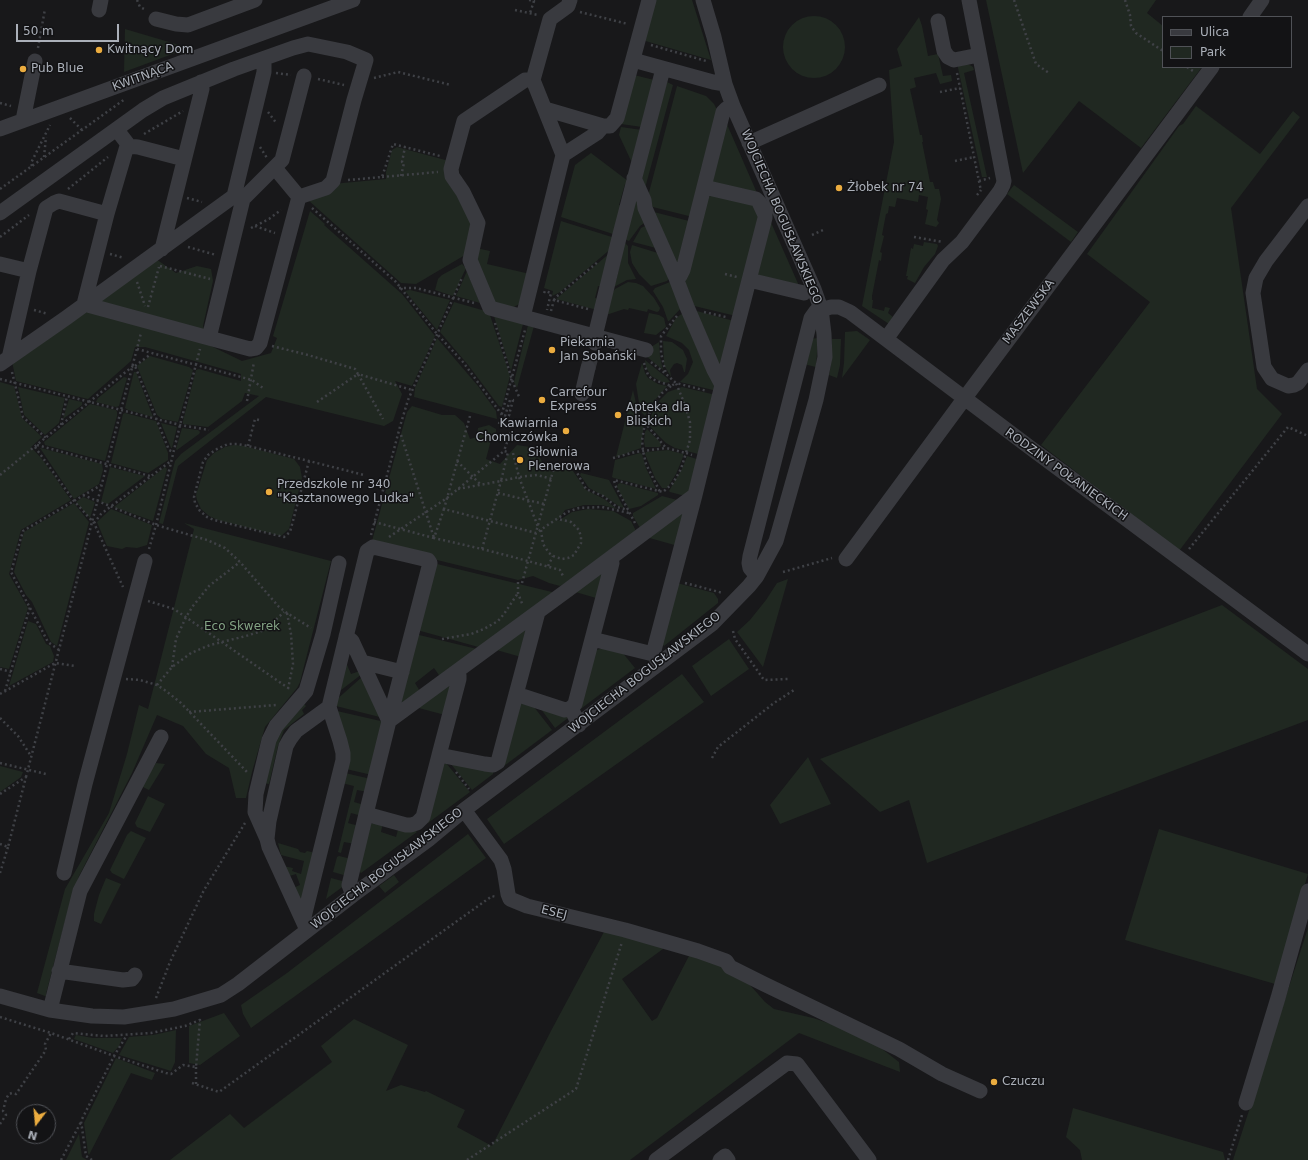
<!DOCTYPE html>
<html>
<head>
<meta charset="utf-8">
<style>
	body { margin:0 }
	#map { position:relative; width:1308px; height:1160px; overflow:hidden; background:#18181a; font-family:"DejaVu Sans",sans-serif }
	canvas { display:block }
	.legend { position:absolute; left:1162px; top:16px; width:130px; height:52px; box-sizing:border-box; background:#131315; border:1px solid #505257; margin:0; padding:5px 7px; list-style:none; font-size:12px; color:#abb0b9 }
	.legend li { display:flex; align-items:center; gap:8px; height:20px }
	.legend b { width:20px; border:1px solid #505257 }
	.north { position:absolute; left:16px; top:1104px; width:40px; height:40px; box-sizing:border-box; background:#131315; border:1px solid #505257; border-radius:50%; rotate:196deg; font-size:11px; font-weight:700; line-height:16px; text-align:center; color:#abb0b9 }
	.north::after { content:''; display:block; margin:auto; width:14px; height:18px; background:#ebac3f; clip-path:polygon(50% 0,100% 100%,50% 72%,0 100%) }
	.scale { position:absolute; left:16px; top:24px; width:103px; height:18px; box-sizing:border-box; border:2px solid #abb0b9; border-top:0; padding-left:5px; font-size:12px; line-height:14px; white-space:nowrap; color:#abb0b9; -webkit-text-stroke:3px #131315; paint-order:stroke }
</style>
</head>
<body>
<div id="map">
<canvas width="1308" height="1160"></canvas>
<ul class="legend">
<li><b style="height:5px;background:#393a3f"></b>Ulica</li>
<li><b style="height:11px;background:#202821"></b>Park</li>
</ul>
<div class="north">N</div>
<div class="scale">50 m</div>
</div>
<script>
const context = document.querySelector('canvas').getContext('2d');
context.lineJoin = 'round';
function fill(path, color) {
  context.fillStyle = color;
  context.fill(path, 'evenodd');
}
function toPath(rows) {
  const path = new Path2D();
  for (const r of rows) {
    if (r.length === 3) {
      path.moveTo(r[0] + r[2], r[1]);
      path.arc(r[0], r[1], r[2], 0, 2 * Math.PI);
      continue;
    }
    path.moveTo(r[0], r[1]);
    for (let i = 2; i < r.length; i += 2) path.lineTo(r[i], r[i + 1]);
  }
  return path;
}
function trace(path, color, width, dash) {
  context.strokeStyle = color;
  context.lineWidth = width;
  context.lineCap = dash ? 'butt' : 'round';
  context.setLineDash(dash || []);
  context.stroke(path);
}
function drawText(font, color, halo, rows, align = 'center') {
  context.font = font + ' "DejaVu Sans",sans-serif';
  context.lineWidth = 3;
  context.setLineDash([]);
  context.textBaseline = 'middle';
  context.strokeStyle = halo;
  context.fillStyle = color;
  for (const [text, x, y, turn = 0] of rows) {
    context.save();
    context.translate(x, y);
    context.rotate((+turn || 0) * Math.PI / 180);
    context.textAlign = isNaN(turn) ? turn : align;
    if (halo) context.strokeText(text, 0, 0);
    context.fillText(text, 0, 0);
    context.restore();
  }
}
const green = toPath([
	[653,0,692,0,711,60,642,40],
	[986,0,1156,0,1147,13,1163,26,1163,67,1202,67,1141,148,1079,101,1023,173],
	[814,47,31],
	[919,17,922,26,928,56,938,54,943,76,951,75,952,81,940,84,936,73,914,78,916,87,910,89,920,135,922,135,923,142,922,142,930,182,933,182,935,189,939,189,941,199,937,220,939,223,936,227,925,224,928,210,926,209,928,197,919,195,918,202,897,198,895,207,889,206,888,213,886,214,882,235,884,236,880,252,882,253,881,261,879,260,872,296,872,300,873,300,872,308,884,311,885,307,890,308,888,313,893,317,889,324,862,306,894,142,889,70,902,66,897,49],
	[125,29,186,47,186,49,124,72],
	[968,64,973,67,974,70,964,73,987,177,982,177,958,68,958,66],
	[634,75,654,80,642,127,621,124],
	[667,82,673,85,644,192,638,179],
	[677,86,706,96,714,104,718,112,693,217,649,206,647,200],
	[1196,106,1260,154,1293,111,1300,117,1231,208,1257,389,1282,414,1179,551,1041,445,1150,302,1087,254,1179,126,1183,124],
	[726,122,757,193,710,182],
	[621,127,642,130,633,165,619,135],
	[397,147,449,161,475,223,465,255,416,284,401,283,308,200,332,184,386,179,386,172,392,150],
	[591,153,628,181,628,183,625,184,619,205,623,206,616,235,561,217,575,165],
	[1014,185,1078,232,1071,242,1007,194],
	[714,195,755,204,761,217,736,316,690,305,683,288,708,197],
	[636,199,647,221,640,226,629,241,624,239],
	[310,211,325,224,324,225,402,294,435,336,412,386,395,381,402,394,393,421,384,426,266,397,178,466,163,524,159,523,175,461,181,454,259,396,245,393,242,401,208,427,183,424,183,421,196,370,199,369,241,381,241,374,145,347,135,347,131,361,88,399,16,381,12,361,156,259,176,273,197,266,211,269,213,281,203,326,211,346,242,361,271,353,277,338,273,336],
	[650,211,693,222,677,264],
	[769,218,800,288,754,276],
	[561,221,615,238,613,247,560,292,552,296,553,291,544,288],
	[649,224,656,248,633,242,641,228],
	[924,242,937,244,938,246,935,254,924,267,915,283,907,279,908,276,906,276,911,248,913,249,914,244,923,246],
	[625,243,628,246,628,263,636,279,627,280,612,288,616,281,621,260,619,258],
	[632,245,661,254,670,277,667,281,651,286,639,274,632,263,630,252],
	[476,248,490,251,487,264,530,274,519,304,514,307,494,305,474,256],
	[611,252,603,287,598,286,595,298,600,299,597,310,556,299],
	[462,264,466,268,453,296,435,290,438,279,442,275],
	[467,271,480,303,456,296],
	[628,282,636,283,643,286,654,298,660,308,659,311,657,312,648,309,647,312,629,308,628,310,624,309,603,316,608,299,615,289],
	[670,282,682,307,669,321,668,321,663,307,653,291,655,288],
	[410,290,450,300,437,330,405,291],
	[454,302,489,312,510,376,502,407,499,406,469,366,440,332],
	[693,310,734,321,724,364,719,365],
	[493,313,523,324,511,371],
	[649,313,659,315,664,318,666,327,656,335,644,333],
	[683,313,717,391,680,382,688,374,693,362,689,350,682,343,666,336,676,318],
	[528,325,534,326,517,388,514,382],
	[857,331,870,340,842,378,844,363,845,332],
	[437,338,478,386,496,411,497,419,414,397,415,388],
	[818,338,816,367,804,364,810,339],
	[832,339,841,339,840,365,837,378,829,375,831,364],
	[663,341,672,342,683,350,687,359,685,372,684,372,682,365,677,363,674,364,670,370,671,377,664,365],
	[659,342,660,357,663,370,646,356,651,347],
	[150,356,189,367,193,370,178,422,162,419,157,415,137,366],
	[645,360,667,378,670,382,664,383,651,376,646,367],
	[642,363,645,373,648,378,658,384,667,386,650,406,645,416,642,413,639,403,636,384],
	[134,372,136,372,153,417,128,410,125,408],
	[124,377,127,378,119,406,116,407,96,402,98,398],
	[0,382,14,386,22,418,42,437,31,447,42,459,71,500,21,530,9,574,28,608,9,669,0,667],
	[18,387,65,398,59,423,45,435,24,415],
	[682,387,716,395,702,455,675,448,666,443,656,433,648,424,654,409,660,400,668,392],
	[633,390,638,412,644,423,641,448,616,457],
	[69,399,82,402,82,405,63,419],
	[90,404,116,410,117,412,117,416,105,461,45,445,44,442],
	[412,406,442,415,455,415,464,423,470,439,477,437,478,428,489,425,496,429,496,431,494,441,491,440,486,459,500,464,517,445,530,447,539,456,546,469,555,471,556,467,573,471,586,490,604,499,617,509,602,505,584,505,565,510,558,521,572,512,588,509,613,511,631,521,637,533,577,578,560,586,549,583,533,576,518,580,433,559,372,541,407,412],
	[125,413,156,421,168,453,168,460,148,473,111,463,123,414],
	[161,423,177,427,172,448,171,448],
	[182,428,198,430,200,432,199,434,177,450,176,449],
	[647,429,660,442,661,446,659,447,645,447,644,441,645,432],
	[234,445,244,446,294,459,300,467,302,478,289,529,281,536,218,520,209,516,201,509,197,500,196,495,207,460,214,453,225,447],
	[40,448,41,448,102,464,103,470,99,484,74,499],
	[668,450,683,454,683,457,676,474,667,488,662,488,655,478,645,454,646,452],
	[640,453,642,454,646,468,656,489,614,478,612,477,615,460],
	[687,456,700,460,692,492,685,496,670,492,669,491,683,467],
	[110,467,145,476,108,504,101,502],
	[165,467,167,469,153,521,114,507],
	[581,473,609,480,624,508,620,507,606,497,589,488,580,475],
	[620,483,658,493,658,495,641,506,629,509,617,487,618,484],
	[662,496,681,501,640,528,633,516,633,513],
	[83,497,95,502,90,518,76,502],
	[74,503,89,522,57,646,51,642,32,602,26,595,14,572,24,532],
	[685,507,678,546,646,537],
	[111,509,152,525,147,545,137,548,126,547,122,549,107,546,97,522],
	[184,523,331,561,300,682,297,688,265,727,252,772,246,798,236,798,229,768,206,754,183,726,157,715,132,773,79,876,70,903,54,963,46,994,48,997,45,996,37,993,65,889,109,813,127,754,139,705,148,709,156,678,194,529],
	[433,563,556,593,482,648,417,630],
	[605,568,596,598,572,591],
	[788,579,763,667,737,632,750,620,766,600,777,583],
	[677,583,714,593,718,599,718,603,664,646,662,644],
	[1222,605,1308,669,1308,720,927,863,909,800,880,812,820,759],
	[28,621,36,624,46,644,50,646,54,656,53,662,9,686],
	[527,625,521,657,493,649],
	[415,634,477,649,441,678,434,668,415,683,421,693,400,708],
	[729,639,749,669,711,696,692,666],
	[603,648,622,652,635,668,578,711,596,650],
	[345,660,351,674,360,671,362,674,336,694],
	[682,674,704,702,504,844,487,819],
	[362,677,380,717,336,706,335,701],
	[451,680,445,715,415,707],
	[518,700,534,707,552,730,504,766,504,762],
	[303,703,306,706,302,710,304,714,284,730,278,746,269,784,264,783,277,734],
	[538,705,569,714,568,718,555,728],
	[337,711,385,722,372,775,346,769],
	[808,757,831,804,780,824,770,805],
	[156,763,165,764,149,790,141,786],
	[446,763,470,792,428,823,426,822,443,764],
	[450,763,494,769,493,774,472,790],
	[0,766,23,772,21,777,0,792],
	[345,773,371,779,368,792,357,790,354,802,364,805,362,816,351,813,348,823,359,826,355,844,344,842,341,853,338,852,354,786,342,783],
	[148,796,165,804,150,832,137,827,135,823],
	[380,820,383,822,381,832,396,837,399,826,414,829,417,832,361,873,357,869,371,824],
	[1159,829,1308,874,1275,984,1125,940],
	[131,831,146,838,124,879,112,873,110,870,127,835],
	[468,834,486,858,251,1028,243,1014,241,1005,287,973],
	[278,843,298,849,300,852,305,853,307,851,315,853,303,903,291,889,300,885,296,874,286,877,283,866,293,868,292,871,301,874,304,861,281,855],
	[339,856,351,859,347,876,333,872,337,857],
	[394,875,399,882,385,893,379,886],
	[106,878,121,884,101,924,94,921,94,914,99,895],
	[331,878,346,882,345,885,326,899],
	[1308,928,1308,1160,1233,1160],
	[605,930,667,946,622,979,652,1021,657,1018,691,952,717,961,750,985,765,1002,774,1009,813,1018,843,1028,873,1042,899,1062,900,1072,799,1033,630,1160,170,1160,230,1114,244,1128,332,1062,321,1046,354,1019,408,1045,386,1091,401,1085,425,1092,426,1091,465,1110,457,1127,492,1146,552,1029],
	[224,1013,240,1036,200,1065,189,1063,189,1026],
	[176,1030,175,1062,171,1071,119,1055,129,1037,153,1035],
	[76,1035,93,1038,122,1038,119,1046,113,1053,74,1039],
	[116,1058,155,1073,152,1080,131,1073,89,1155,88,1153,84,1123],
	[1073,1108,1223,1152,1225,1160,1082,1160,1080,1150,1066,1137],
	[79,1134,82,1157,87,1160,66,1160]
]);
const minorTunnel = toPath([
	[588,368,595,343]
]);
const path = toPath([
	[137,0,140,7,146,10],
	[529,0,534,1,530,13],
	[1014,0,1036,64,1049,73],
	[1125,0,1130,15,1131,26,1136,33,1163,51],
	[515,10,538,15],
	[580,12,628,24],
	[651,45,706,61],
	[38,48,45,9],
	[1187,67,1193,71],
	[276,73,291,75],
	[957,73,981,191],
	[374,78,398,72,451,85],
	[318,79,344,85],
	[940,92,960,88],
	[0,103,11,106],
	[268,112,277,124],
	[70,118,82,130],
	[144,134,183,111],
	[260,147,267,158],
	[44,157,46,137],
	[955,161,974,157],
	[32,166,31,163,50,125],
	[401,176,404,163,402,162,405,147],
	[382,177,438,172],
	[348,180,382,177,393,144,440,156],
	[979,181,990,178],
	[0,189,125,99],
	[68,189,108,157],
	[977,195,981,190],
	[187,198,202,202],
	[312,208,396,282,437,334,463,362,502,415,505,416,510,400,513,400,509,415,511,416],
	[255,226,275,233],
	[251,228,269,219,281,210],
	[812,235,823,230],
	[0,237,29,215],
	[914,237,943,242],
	[188,247,216,255],
	[110,254,124,258],
	[160,266,210,279],
	[725,274,737,277],
	[137,282,145,306],
	[399,288,416,288,474,303],
	[544,293,545,291,551,293,547,310],
	[148,307,159,267],
	[588,309,554,300,556,297,599,261],
	[34,310,48,314],
	[551,311,554,300],
	[704,312,726,317],
	[495,323,512,380,520,399],
	[272,346,308,355,355,369,358,374,412,390],
	[137,349,252,380,263,388],
	[651,362,666,374],
	[644,363,648,375,652,379,671,386,676,383,666,374,661,353,661,336,677,316],
	[135,366,151,354],
	[12,372,23,417,46,438],
	[0,379,180,425,209,430],
	[671,386,662,393,653,405,645,423,666,448,686,453,690,440,690,422,685,405,676,383,707,391],
	[247,401,254,362],
	[317,402,358,374,383,419],
	[470,416,444,509,536,533,567,512,579,508,602,507,629,513],
	[645,423,642,440,643,451,646,464,660,492],
	[499,424,525,330],
	[61,425,67,396],
	[401,435,434,538],
	[37,445,150,476],
	[248,446,255,419,259,420],
	[35,447,74,501,94,523,123,587],
	[513,453,519,477,538,527],
	[613,458,635,452,666,448],
	[309,461,290,532,284,537,214,520,207,517,200,511,195,503,194,497,203,462,208,455,217,449,228,444,237,444,248,446,309,461,364,475],
	[457,461,480,484],
	[575,469,586,489,603,496,617,507,628,510],
	[0,475,133,366,135,366,169,450,173,452],
	[458,489,501,481,508,452,504,451,511,431],
	[498,493,544,504],
	[83,495,156,525,207,540,225,548,240,562,279,607,287,613,311,628],
	[444,509,434,538,482,549,501,481,519,477,537,475,552,479],
	[374,522,434,538],
	[94,523,101,514,171,461],
	[635,523,615,485,614,480,663,492,673,483,681,469,686,453,692,455],
	[541,530,543,544,549,553,553,556,562,559,568,558,574,555,581,543,581,537,579,530,571,522,558,519],
	[371,535,401,423,408,400,462,278],
	[389,537,447,498,504,451],
	[149,549,156,525,180,425,200,349],
	[482,549,528,561,555,464],
	[1189,549,1288,427,1308,436],
	[548,566,553,556],
	[783,572,832,558],
	[518,582,518,593,523,606],
	[522,583,528,561,560,570,563,576],
	[685,583,723,593],
	[148,601,174,609,291,690],
	[287,613,291,634,293,664,288,689],
	[733,631,735,639,764,680,788,679],
	[442,639,471,634,484,629,498,621,504,614,518,593],
	[59,650,48,642,11,572,23,531,101,485],
	[172,667,176,639,186,617,193,606,209,586,240,562],
	[0,669,11,672],
	[126,679,140,680,157,685,166,691,181,703,247,772],
	[157,685,172,667,191,653,210,645,246,636,265,630,284,612],
	[5,691,30,607],
	[0,694,55,663,75,666],
	[189,712,276,705],
	[0,718,18,736,31,756],
	[712,758,718,747,774,703,794,690],
	[0,763,46,774],
	[456,772,469,789],
	[26,777,141,333],
	[0,794,26,777,8,847,0,844],
	[0,873,8,847],
	[156,998,170,962,204,890,245,823],
	[0,1017,51,1033,114,1056,166,1073,171,1074,183,1065,196,1067,200,1020,185,1026,151,1033,104,1036,73,1033,69,1039],
	[196,1067,196,1084],
	[192,1083,219,1092,492,896,496,897],
	[0,1124,6,1115,3,1111,6,1099,9,1094,12,1093,16,1094,46,1050,45,1044,51,1033],
	[61,1160,81,1122],
	[92,1160,86,1156,81,1121,114,1056,127,1035],
	[467,1160,576,1089,622,942],
	[1228,1160,1242,1115]
]);
const minor = toPath([
	[99,10,101,0],
	[1250,17,1262,0],
	[156,19,176,24,188,25,255,0],
	[938,21,944,51,948,57,954,60,979,55],
	[633,60,713,82,725,84],
	[533,80,525,80,464,121,451,169,452,176,463,192,478,223,470,260,490,308,646,350],
	[545,109,603,126],
	[23,120,35,61],
	[0,129,353,0],
	[117,130,127,143,127,146,107,214,84,304,209,338],
	[749,143,879,85],
	[127,146,138,147,184,159],
	[563,155,533,80,550,19,568,6,570,0],
	[275,168,299,197,260,343,256,348,250,349,209,338,243,199,282,160,304,76],
	[704,187,756,199,759,202,765,215,765,218,722,385],
	[234,196,264,72,264,59],
	[1308,206,1266,261,1256,278,1253,293,1264,367,1272,379,1288,386,1294,385,1298,383,1308,370],
	[0,213,143,110,163,98,234,69,293,48,308,44,347,52,366,60,354,100,333,181,326,188,299,197],
	[162,249,202,89,201,82],
	[0,264,29,271],
	[676,278,680,276,683,270,723,112,726,109,733,106],
	[749,280,804,293],
	[523,317,563,155,597,133,603,126,610,126,617,118,649,0],
	[886,339,943,260,962,242,1000,191,1003,185,1004,181,969,0],
	[595,343,595,336,619,238,663,69],
	[9,358,29,271,46,208,54,203,59,201,107,214],
	[0,364,66,318,234,196,243,199],
	[582,394,588,368],
	[846,559,964,399,1212,67],
	[757,576,750,568,749,563,750,556,811,318,816,311,831,307,839,307,850,312,1032,449,1308,654],
	[346,636,352,641,389,721,366,814],
	[592,639,653,654,695,495],
	[362,662,402,672],
	[516,694,565,710,571,708],
	[389,721,569,589,695,495,722,385,714,370,687,307,676,278,645,208,644,200,634,178],
	[579,725,571,708,575,704,611,567,612,563,610,559],
	[439,755,459,679,459,675,456,672],
	[464,810,501,860,504,869,508,894,510,899,527,906,625,930,698,951,726,961,730,967,764,984,899,1049,942,1074,980,1091],
	[267,839,255,812,256,794,269,740,276,726,306,691,323,634,339,563],
	[64,873,85,784,145,561],
	[353,895,349,885,366,814,406,825,411,825,417,823,423,817,439,755,485,764,493,765,498,762,538,612],
	[303,921,343,760,343,753,340,741,329,707],
	[307,930,269,847,267,839,269,821,286,746,290,739,296,731,329,707,367,551,373,547,428,560,430,563,389,721],
	[59,971,123,980,132,979,135,975],
	[0,996,50,1010,92,1016,124,1017,174,1009,221,995,238,984,353,895,428,840,464,810,712,624,749,586,757,576,776,541,816,400,825,357,824,334,821,309,814,289,733,106,725,84,714,37,703,0],
	[50,1010,80,891,161,737],
	[1246,1103,1278,998,1308,891],
	[656,1160,787,1063,797,1064,869,1160],
	[720,1160,725,1156,728,1160]
]);
const markers = [
	[99,50,4,"#ebac3f"],
	[23,69,4,"#ebac3f"],
	[839,188,4,"#ebac3f"],
	[552,350,4,"#ebac3f"],
	[542,400,4,"#ebac3f"],
	[618,415,4,"#ebac3f"],
	[566,431,4,"#ebac3f"],
	[520,460,4,"#ebac3f"],
	[269,492,4,"#ebac3f"],
	[994,1082,4,"#ebac3f"]
];
const poiNames = [
	["Kwitnący Dom",107,50],
	["Pub Blue",31,69],
	["Żłobek nr 74",847,188],
	["Piekarnia",560,343],
	["Jan Sobański",560,357],
	["Carrefour",550,393],
	["Express",550,407],
	["Apteka dla",626,408],
	["Bliskich",626,422],
	["Kawiarnia",558,424,"right"],
	["Chomiczówka",558,438,"right"],
	["Siłownia",528,453],
	["Plenerowa",528,467],
	["Przedszkole nr 340",277,485],
	["\"Kasztanowego Ludka\"",277,499],
	["Czuczu",1002,1082]
];
const streetNames = [
	["KWITNĄCA",143,77,-20],
	["WOJCIECHA BOGUSŁAWSKIEGO",781,217,67],
	["MASZEWSKA",1029,312,-53],
	["RODZINY POŁANIECKICH",1066,475,36],
	["WOJCIECHA BOGUSŁAWSKIEGO",645,673,-38],
	["WOJCIECHA BOGUSŁAWSKIEGO",387,869,-38],
	["ESEJ",554,913,14]
];
const parkNames = [
	["Eco Skwerek",242,627]
];
fill(green, '#202821');
trace(minorTunnel, '#35363a', 15, [15, 8]);
trace(path, '#3f4146', 2.5, [2, 3]);
trace(minor, '#393a3f', 15);
for (const [x, y, r, color] of markers) {
  const dot = new Path2D();
  dot.arc(x, y, r, 0, 2 * Math.PI);
  context.fillStyle = color;
  context.fill(dot);
  trace(dot, '#131315', 1.5);
}
drawText('12px', '#abb0b9', '#131315', poiNames, 'left');
drawText('12px', '#abb0b9', '#131315', streetNames);
drawText('12px', '#83a384', '#131315', parkNames);
</script>
</body>
</html>
